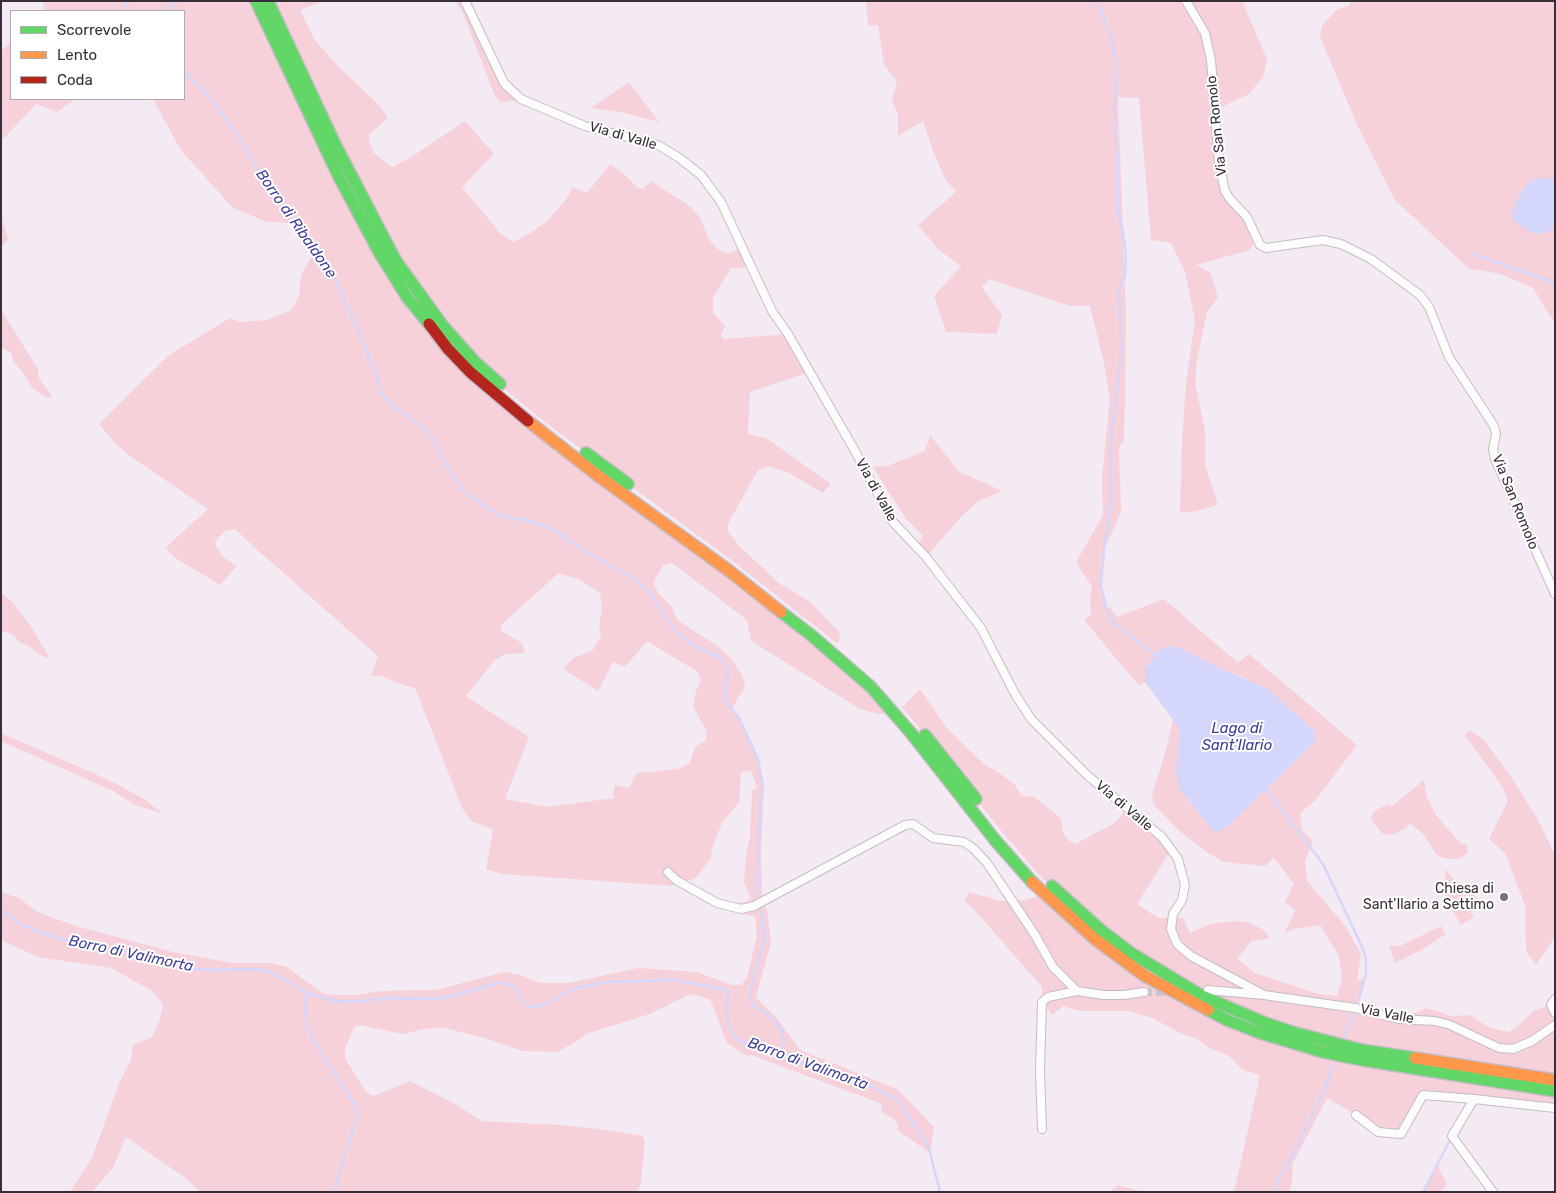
<!DOCTYPE html>
<html>
<head>
<meta charset="utf-8">
<style>
	body { margin:0 }
	#map { position:relative; width:1556px; height:1193px; overflow:hidden; background:#f4eaf4; font-family:Rubik,sans-serif }
	canvas { display:block }
	.frame { position:absolute; inset:0; border:2px solid #373038; pointer-events:none }
	.legend { position:absolute; left:10px; top:10px; width:175px; height:90px; box-sizing:border-box; background:#fff; border:1px solid #afacaf; margin:0; padding:6px 9px; list-style:none; font-size:15px; color:#373038 }
	.legend li { display:flex; align-items:center; gap:10px; height:25px }
	.legend b { width:25px; border:1px solid #afacaf }
</style>
</head>
<body>
<div id="map">
<canvas width="1556" height="1193"></canvas>
<div class="frame"></div>
<ul class="legend">
<li><b style="height:6px;background:#63d668"></b>Scorrevole</li>
<li><b style="height:6px;background:#ff974d"></b>Lento</li>
<li><b style="height:6px;background:#b3261e"></b>Coda</li>
</ul>
</div>
<script>
const context = document.querySelector('canvas').getContext('2d');
context.lineJoin = 'round';
function fill(path, color) {
  context.fillStyle = color;
  context.fill(path, 'evenodd');
}
function toPath(rows) {
  const path = new Path2D();
  for (const r of rows) {
    path.moveTo(r[0], r[1]);
    for (let i = 2; i < r.length; i += 2) path.lineTo(r[i], r[i + 1]);
  }
  return path;
}
function trace(path, color, width, dash) {
  context.strokeStyle = color;
  context.lineWidth = width;
  context.lineCap = dash ? 'butt' : 'round';
  context.setLineDash(dash || []);
  context.stroke(path);
}
function drawText(font, color, halo, rows, align = 'center') {
  context.font = font + ' Rubik,sans-serif';
  context.lineWidth = 4;
  context.setLineDash([]);
  context.textBaseline = 'middle';
  context.strokeStyle = halo;
  context.fillStyle = color;
  for (const [text, x, y, turn = 0] of rows) {
    context.save();
    context.translate(x, y);
    context.rotate((+turn || 0) * Math.PI / 180);
    context.textAlign = isNaN(turn) ? turn : align;
    if (halo) context.strokeText(text, 0, 0);
    context.fillText(text, 0, 0);
    context.restore();
  }
}
const green = toPath([
	[43,1,256,1,448,349,728,570,894,713,878,714,860,709,764,649,751,640,747,620,672,563,663,565,653,583,659,594,672,607,677,620,719,647,732,659,743,678,745,686,733,707,758,759,764,784,761,853,762,901,767,910,771,943,756,997,762,1004,776,1017,800,1050,897,1089,934,1127,930,1153,897,1130,898,1125,893,1118,881,1112,882,1104,751,1055,747,1056,727,1043,710,999,690,994,650,1014,586,1034,579,1040,557,1052,522,1051,488,1039,445,1028,424,1029,403,1034,359,1025,354,1027,351,1036,345,1048,345,1058,366,1092,373,1096,410,1081,455,1104,482,1121,560,1125,600,1129,643,1136,645,1141,641,1183,637,1192,201,1192,184,1177,126,1137,113,1168,92,1192,70,1192,92,1158,119,1083,131,1060,133,1045,152,1037,159,1022,163,1005,152,991,111,968,38,957,5,942,1,938,1,892,19,898,37,912,79,927,173,952,232,963,269,963,287,967,322,993,336,995,356,995,381,991,436,990,504,972,520,975,540,983,569,983,638,968,697,972,732,985,741,985,747,978,757,936,755,916,737,913,735,908,736,903,745,902,751,898,744,882,746,855,750,837,752,791,757,787,751,770,741,773,739,802,722,823,712,849,711,858,695,879,680,882,671,886,502,874,486,869,493,829,471,821,462,808,415,688,403,685,381,676,371,676,378,656,255,548,235,529,225,531,215,541,216,546,224,558,237,566,220,585,177,559,165,548,208,509,131,457,114,442,99,424,169,355,230,318,240,322,267,320,291,310,299,296,301,275,313,254,291,223,267,222,233,208,180,149,153,99,184,99,184,11,44,11],
	[559,573,580,580,600,593,602,610,599,625,601,637,592,651,573,658,563,669,598,691,613,662,625,667,647,641,698,672,701,680,696,691,693,706,707,732,706,740,695,747,690,763,678,769,637,773,629,788,615,785,613,794,614,798,547,807,505,799,529,737,466,696,495,660,505,654,525,653,522,643,500,630,503,623],
	[268,1,322,1,300,10,315,40,337,65,379,105,388,118,369,135,369,141,374,153,392,167,410,158,465,121,494,154,462,187,501,234,513,242,529,234,546,222,565,201,573,187,587,193,610,164,624,174,638,188,644,188,651,181,691,207,701,219,708,238,716,248,725,253,731,253,741,247,751,267,731,268,713,298,713,312,725,326,721,335,724,339,788,334,810,372,750,392,748,434,766,438,831,484,823,493,787,472,768,466,758,470,728,524,728,531,739,546,763,568,779,583,810,602,840,633,838,644,735,563,546,423,508,392,474,361,422,298],
	[455,1,465,1,504,83,521,99,501,103,494,94,462,11],
	[866,1,1242,1,1267,59,1263,77,1249,94,1215,110,1225,191,1247,217,1257,238,1250,250,1196,265,1210,272,1218,298,1207,312,1197,360,1195,383,1205,430,1205,465,1218,505,1196,511,1180,513,1182,441,1186,383,1195,321,1185,272,1171,243,1151,240,1139,98,1118,97,1126,315,1125,400,1124,441,1119,447,1121,512,1104,550,1101,569,1101,585,1106,608,1110,607,1117,617,1164,599,1238,663,1249,654,1357,745,1315,801,1300,813,1302,830,1313,841,1305,861,1307,881,1346,927,1361,954,1357,981,1365,978,1355,1008,1399,1019,1427,1008,1452,1016,1470,1015,1490,1028,1508,1032,1517,1027,1535,1010,1551,1005,1555,1013,1555,1080,1362,1050,1202,996,1068,902,1040,876,1003,833,902,707,920,689,946,727,984,764,1001,774,1015,785,1022,796,1034,797,1055,813,1061,819,1063,832,1068,840,1075,844,1113,824,1128,809,1171,850,1137,904,1158,918,1183,918,1190,933,1210,924,1232,921,1247,922,1264,930,1270,938,1251,941,1237,959,1255,973,1315,993,1337,996,1342,979,1339,956,1320,925,1294,929,1284,933,1295,911,1285,902,1294,884,1274,858,1265,866,1224,862,1208,853,1178,830,1153,804,1152,795,1166,750,1173,719,1180,729,1176,771,1189,802,1201,814,1213,831,1225,829,1316,741,1315,731,1245,678,1219,668,1145,669,1145,682,1139,686,1084,620,1091,615,1090,599,1092,587,1076,562,1103,515,1102,477,1110,399,1104,363,1090,306,1070,306,989,279,982,287,1002,315,997,334,946,332,934,296,961,266,939,250,918,225,956,192,946,180,934,154,923,121,898,136,898,115,892,100,897,81,884,65,878,26,868,25],
	[1352,1,1555,1,1555,324,1533,288,1500,274,1468,268,1395,200,1359,129,1320,37,1322,26,1336,10,1348,6],
	[11,42,11,99,76,99,57,112,36,104,5,137,1,139,1,51],
	[629,82,659,122,621,112,591,108],
	[1,215,8,240,1,247],
	[1,310,38,369,39,378,53,397,46,397,33,389,23,373,13,361,11,353,1,347],
	[930,435,958,471,1002,491,977,502,960,518,926,557,916,547,923,536,906,519,873,467,887,466,925,451],
	[1,592,13,603,31,626,50,659,37,653,32,648,19,642,14,635,1,631],
	[1470,730,1485,741,1513,780,1537,818,1555,855,1555,937,1536,965,1526,951,1525,906,1520,892,1505,853,1489,839,1508,801,1503,788,1465,735],
	[1,733,109,780,144,799,163,814,135,805,113,791,1,741],
	[1424,780,1427,797,1436,815,1461,844,1467,844,1468,852,1461,858,1452,859,1443,858,1436,854,1423,834,1410,823,1405,829,1392,835,1383,834,1371,819,1374,811,1388,804,1391,807],
	[1445,869,1467,896,1474,892,1477,900,1480,903,1470,909,1474,917,1461,925,1445,898],
	[969,892,1001,901,1026,900,1044,894,1198,1006,1555,1091,1555,1108,1423,1095,1401,1134,1378,1132,1356,1115,1327,1098,1292,1165,1293,1176,1290,1192,1234,1192,1260,1075,1243,1070,1229,1056,1209,1048,1197,1039,1182,1034,1152,1018,1127,1011,1080,1011,1063,1006,1052,1015,1042,1002,1042,987,968,903,964,901],
	[1441,926,1446,934,1423,949,1395,963,1389,946,1400,946],
	[1437,1164,1447,1184,1440,1192,1423,1192],
	[1118,1185,1142,1192,1110,1192]
]);
const water = toPath([
	[1542,178,1555,178,1555,226,1546,233,1534,234,1526,230,1511,217,1515,205,1522,191,1532,180],
	[1166,646,1178,647,1219,668,1268,689,1315,731,1316,741,1225,829,1219,831,1213,831,1179,788,1176,771,1180,729,1145,682,1145,669,1161,649]
]);
const stream = toPath([
	[124,1,129,11],
	[1096,1,1108,27,1113,43,1116,88,1114,108,1118,169,1117,206,1123,232,1126,256,1125,276,1119,289,1121,348,1119,373,1110,449,1111,487,1109,517,1104,550,1101,585,1107,612,1114,623,1157,656],
	[165,11,178,1],
	[184,72,206,93,218,108,240,139,268,187,335,278,377,375,379,389,387,401,422,427,433,439,441,457,463,491,500,516,525,520,551,528,586,552,635,579,652,595,664,616,679,635,694,645,719,657,723,661,728,673,725,687,725,700,739,718,758,759,763,787,760,808,757,893,763,922,764,942,751,988,750,1000,753,1005,771,1017,782,1030,784,1042,780,1054],
	[1473,254,1555,283],
	[1265,788,1323,864,1363,949,1366,960,1366,974,1357,1006,1343,1040],
	[1,910,22,925,57,938,155,957,188,968,206,970,255,969,267,971,282,978,307,993,335,1001,354,1002,385,998,429,999,449,997,498,983,504,983,515,987,525,1003,529,1006,535,1007,549,1002,559,996,577,988,606,982,674,980,723,989,729,992,726,1013,729,1027,735,1037,744,1043,774,1053,780,1054,845,1080,873,1087,898,1100,925,1141,930,1153,940,1192],
	[307,993,304,997,307,1026,315,1043,356,1107,358,1114,334,1192],
	[1274,1192,1278,1179,1290,1161,1325,1088,1336,1059],
	[1423,1192,1449,1142]
]);
const streetTunnel = toPath([
	[1144,992,1166,992]
]);
const street = toPath([
	[465,1,504,83,521,99,585,126,658,145,678,157,701,175,721,202,772,311,788,334,855,451,892,521,926,557,981,628,1015,694,1031,719,1088,776,1162,837,1178,859,1185,885,1182,900,1173,914,1171,929,1177,944,1191,956,1264,995],
	[1186,1,1205,33,1211,60,1219,162,1225,191,1230,199,1247,217,1260,245,1266,248,1323,240,1341,244,1371,259,1420,295,1429,307,1449,357,1494,426,1496,434,1493,449,1495,459,1555,594],
	[668,872,676,880,717,903,741,909,754,906,905,825,913,824,933,838,964,842,974,849,987,863,1035,935,1053,967,1077,991,1103,995,1124,995,1144,992],
	[1208,990,1264,995,1355,1008,1399,1019,1435,1021,1450,1025,1499,1048,1513,1049,1532,1041,1555,1025],
	[1555,999,1551,1005,1555,1013],
	[1356,1115,1378,1132,1401,1134,1423,1095,1474,1099],
	[1042,1129,1040,1070,1042,1002,1048,997,1077,991],
	[1493,1192,1452,1136,1474,1099,1555,1108]
]);
const fast = toPath([
	[256,1,339,177,379,252,407,297,429,324],
	[268,1,335,144,396,261,443,326,474,361,500,384],
	[586,453,628,484],
	[781,612,811,635,871,687,911,733,995,840,1032,882],
	[925,735,976,799],
	[1052,886,1102,931,1131,953,1202,996,1263,1022,1292,1032,1362,1050,1415,1058],
	[1208,1010,1227,1020,1260,1033,1323,1052,1362,1060,1555,1091]
]);
const slow = toPath([
	[528,421,597,475,728,570,781,612],
	[1032,882,1095,939,1145,976,1208,1010],
	[1415,1058,1555,1080]
]);
const jam = toPath([
	[429,324,448,349,470,372,528,421]
]);
const markers = [
	[1504,897,5,"#79717a"]
];
const streetNames = [
	["Via San Romolo",1217,126,-96],
	["Via di Valle",623,136,16],
	["Via di Valle",876,490,61],
	["Via San Romolo",1515,502,68],
	["Via di Valle",1124,806,40],
	["Via Valle",1387,1014,11]
];
const poiNames = [
	["Chiesa di",1494,889],
	["Sant'Ilario a Settimo",1494,905]
];
const waterNames = [
	["Borro di Ribaldone",296,224,55],
	["Lago di",1237,729],
	["Sant'Ilario",1237,746],
	["Borro di Valimorta",131,954,12],
	["Borro di Valimorta",808,1064,20]
];
fill(green, '#f7d1da');
fill(water, '#d4d6fb');
trace(stream, '#d4d6fb', 2.5);
trace(streetTunnel, '#cec5ce', 8, [8, 4]);
trace(street, '#c4bcc4', 10);
trace(fast, '#c4bcc4', 14);
trace(slow, '#c4bcc4', 14);
trace(jam, '#c4bcc4', 14);
trace(street, '#fdfcfd', 8);
trace(fast, '#63d668', 11);
trace(slow, '#ff974d', 11);
trace(jam, '#b3261e', 11);
for (const [x, y, r, color] of markers) {
  const dot = new Path2D();
  dot.arc(x, y, r, 0, 2 * Math.PI);
  context.fillStyle = color;
  context.fill(dot);
  trace(dot, '#fff', 2);
}
drawText('14px', '#373038', '#fff', streetNames);
drawText('14px', '#373038', '#fff', poiNames, 'right');
drawText('italic 15px', '#3f3f98', '#fff', waterNames);
</script>
</body>
</html>
